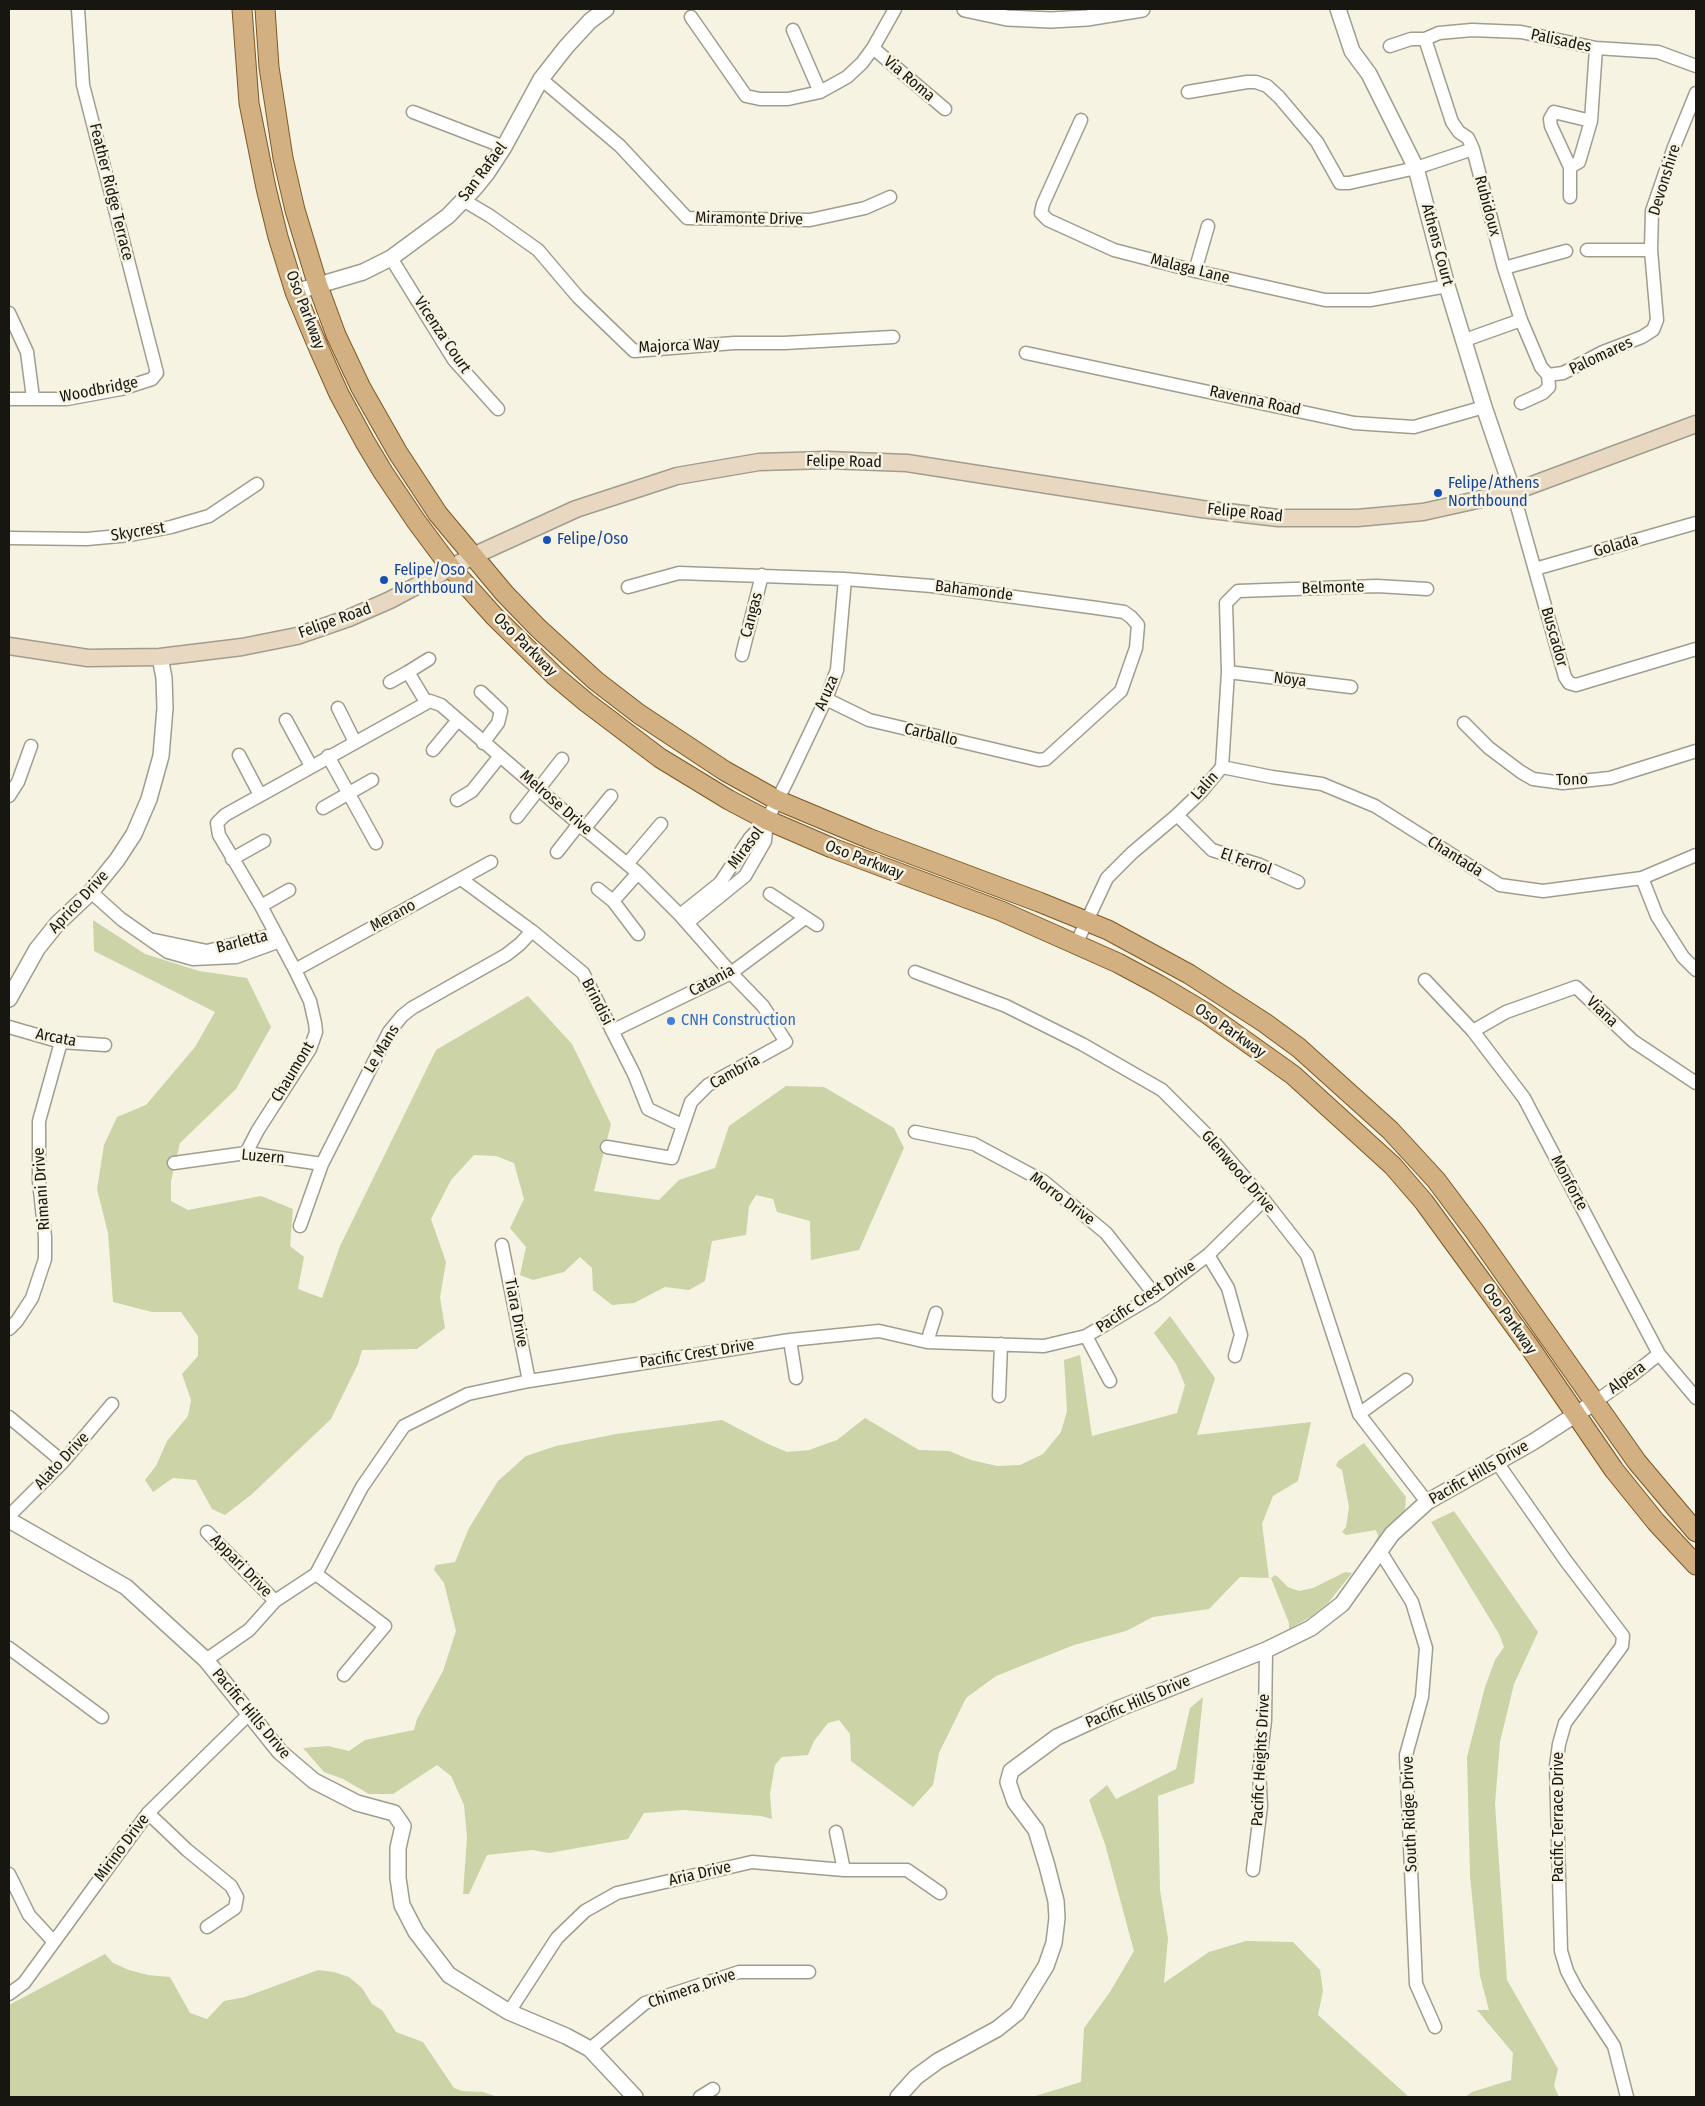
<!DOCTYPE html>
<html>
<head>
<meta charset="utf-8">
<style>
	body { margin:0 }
	#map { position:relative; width:1705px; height:2106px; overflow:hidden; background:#f6f3e3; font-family:"Fira Sans Condensed",sans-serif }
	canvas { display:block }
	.frame { position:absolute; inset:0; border:10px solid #171610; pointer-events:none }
</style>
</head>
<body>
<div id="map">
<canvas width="1705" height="2106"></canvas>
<div class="frame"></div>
</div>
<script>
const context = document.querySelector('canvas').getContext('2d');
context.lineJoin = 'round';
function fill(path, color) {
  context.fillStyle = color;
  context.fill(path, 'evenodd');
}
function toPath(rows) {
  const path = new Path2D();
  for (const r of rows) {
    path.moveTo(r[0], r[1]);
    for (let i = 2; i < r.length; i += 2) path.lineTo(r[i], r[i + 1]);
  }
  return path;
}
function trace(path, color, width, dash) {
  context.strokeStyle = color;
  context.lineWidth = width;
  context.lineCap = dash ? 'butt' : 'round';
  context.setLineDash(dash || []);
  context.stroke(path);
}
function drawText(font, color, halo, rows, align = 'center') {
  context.font = font + ' "Fira Sans Condensed",sans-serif';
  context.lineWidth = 5;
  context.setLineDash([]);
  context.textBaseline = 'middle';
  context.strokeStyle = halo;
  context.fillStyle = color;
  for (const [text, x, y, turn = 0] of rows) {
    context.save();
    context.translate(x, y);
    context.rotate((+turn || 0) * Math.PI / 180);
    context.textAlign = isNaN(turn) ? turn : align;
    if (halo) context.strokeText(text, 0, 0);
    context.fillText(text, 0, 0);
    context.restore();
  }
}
const green = toPath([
	[93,920,145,954,199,971,247,978,271,1027,236,1089,180,1143,171,1181,171,1201,188,1210,261,1196,293,1209,290,1246,304,1257,298,1289,322,1298,340,1246,436,1050,528,996,572,1044,611,1124,594,1191,659,1200,679,1180,715,1168,729,1126,786,1086,824,1087,894,1128,904,1148,859,1250,811,1260,810,1221,777,1212,773,1199,756,1195,749,1206,746,1235,712,1241,705,1281,689,1290,665,1287,634,1303,612,1305,593,1290,592,1268,580,1257,564,1272,533,1280,520,1275,526,1247,510,1228,524,1199,514,1163,496,1156,474,1155,451,1180,431,1219,446,1262,440,1297,445,1328,417,1349,362,1350,358,1364,331,1419,251,1495,225,1515,212,1509,196,1480,173,1478,153,1492,145,1480,156,1466,167,1441,188,1416,191,1400,182,1374,198,1356,198,1336,181,1312,152,1312,113,1302,108,1233,97,1189,104,1145,117,1117,146,1105,195,1047,215,1012,94,951],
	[1170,1316,1215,1378,1197,1435,1311,1422,1298,1481,1273,1496,1262,1524,1269,1578,1240,1577,1209,1609,1153,1617,1126,1631,1074,1645,996,1676,966,1698,939,1753,933,1785,913,1807,851,1761,850,1734,839,1720,828,1723,814,1741,808,1755,782,1757,775,1765,770,1794,772,1819,761,1816,683,1810,644,1813,628,1839,549,1853,532,1850,487,1855,469,1894,463,1894,467,1837,464,1805,451,1776,437,1765,393,1794,369,1794,343,1779,324,1772,303,1748,328,1746,349,1751,365,1740,414,1730,417,1719,443,1671,456,1631,444,1583,434,1570,436,1565,455,1562,469,1528,498,1481,526,1456,556,1446,616,1434,722,1420,766,1443,787,1452,809,1450,837,1440,865,1418,919,1450,949,1451,971,1460,997,1466,1020,1465,1043,1454,1061,1432,1067,1411,1064,1360,1080,1355,1092,1436,1177,1413,1185,1385,1176,1364,1154,1333],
	[1364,1443,1406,1497,1405,1510,1373,1545,1378,1536,1376,1530,1346,1535,1342,1532,1346,1527,1349,1507,1342,1470,1336,1466,1338,1461],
	[1454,1511,1538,1632,1514,1684,1500,1742,1495,1804,1507,1980,1558,2069,1554,2086,1559,2097,1465,2097,1472,2092,1511,2080,1513,2053,1477,2010,1489,2010,1480,1976,1470,1876,1467,1757,1485,1687,1495,1660,1504,1647,1499,1634,1431,1522],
	[1345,1572,1352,1573,1328,1603,1312,1616,1289,1629,1289,1623,1271,1578,1275,1575,1278,1577,1288,1587,1299,1591,1313,1588],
	[1203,1697,1194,1783,1158,1796,1160,1890,1168,1938,1164,1983,1209,1952,1246,1941,1293,1942,1320,1970,1323,1991,1318,2015,1409,2097,1032,2097,1081,2082,1084,2028,1110,1992,1134,1951,1105,1844,1089,1800,1107,1785,1116,1799,1176,1769,1190,1708],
	[105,1954,113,1963,129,1970,148,1975,170,1977,190,2013,207,2019,224,2001,245,1997,318,1970,334,1972,349,1977,362,1988,372,2004,382,2010,396,2032,423,2042,454,2088,462,2091,483,2092,498,2097,9,2097,9,2005]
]);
const minor = toPath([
	[691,17,746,96,760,99,788,99,820,92,847,77,862,63,873,48,895,9],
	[793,30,820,92],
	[1425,39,1452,122,1459,132,1468,138,1473,149,1504,268,1521,320,1541,367,1548,375],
	[1425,39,1439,33,1472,30,1521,32,1596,48,1658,52,1696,66],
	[1390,46,1411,39,1425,39],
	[873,48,945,109],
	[541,79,620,146,687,218,810,220,865,208,890,197],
	[1188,92,1247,82,1256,82,1267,86,1279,97,1317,142,1340,183,1349,183,1416,168,1473,149],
	[413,112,504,147],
	[1081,120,1043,204,1041,213,1048,220,1114,250,1195,271,1325,300,1370,300,1447,286],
	[1570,167,1579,162,1591,121,1596,48],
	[1570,197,1570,167,1551,126,1550,119,1554,112,1591,121],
	[463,200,490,216,538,250,578,297,634,351,734,343,784,343,893,337],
	[1587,250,1651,250],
	[391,258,454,360,498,409],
	[1504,268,1566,251],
	[1195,271,1208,226],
	[9,313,27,352,33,398],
	[1465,340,1521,320],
	[1026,353,1354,423,1414,427,1484,407],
	[1548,375,1563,373,1603,352,1642,337,1653,330,1657,320,1651,250,1652,211,1674,147,1696,93],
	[9,399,67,399,121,389,152,379,157,373,83,85,78,9],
	[1521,403,1543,393,1549,387,1548,375],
	[1513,492,1565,677,1569,683,1576,685,1696,649],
	[9,538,87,539,130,535,171,527,209,516,257,484],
	[1535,569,1696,523],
	[628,587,679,573,845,579,932,586,1097,608,1124,612,1131,617,1138,625,1136,648,1121,691,1046,759,1039,760,869,720,826,699],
	[742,655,762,575],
	[408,672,429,659],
	[1228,672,1351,687],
	[390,682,408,672,426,702],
	[481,692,501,711,498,723,483,743],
	[338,708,355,742],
	[286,720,311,766],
	[1464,723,1489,748,1521,772,1533,779,1563,783,1610,778,1696,751],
	[433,750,458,720],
	[239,755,260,795],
	[328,756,376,843],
	[1222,767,1272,777,1322,784,1375,806,1500,885,1543,891,1642,878,1696,855],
	[9,796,18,782,31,746],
	[457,800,472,791,500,756],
	[323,808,372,780],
	[1177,815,1212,850,1260,865,1298,882],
	[517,817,562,759],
	[584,829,611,796],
	[557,852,579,824],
	[232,859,264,841],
	[627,864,661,824],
	[1642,878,1657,916,1683,957,1696,970],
	[461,879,532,931,583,973,634,1074,648,1109,682,1125],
	[598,889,613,901],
	[91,892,121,919,168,952,193,959,236,957,280,941],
	[770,894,817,925],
	[261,906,289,890],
	[680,915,720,883,750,838,767,820,787,781,826,699,837,670,845,579],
	[687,923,745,876,765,841,767,820],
	[638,934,613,901,638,873],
	[154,940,207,951,276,934],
	[1076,944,1107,878,1132,853,1177,815,1201,792,1222,767,1228,672,1226,603,1238,591,1377,586,1427,589],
	[295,970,491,862],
	[915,972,1006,1006,1082,1044,1162,1090,1213,1141,1264,1200,1307,1255,1359,1414,1427,1502],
	[1425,980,1473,1031,1524,1098,1659,1354,1696,1398],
	[9,1027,61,1042,105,1045],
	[612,1031,731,973,805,918],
	[1473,1031,1506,1012,1576,987,1633,1041,1696,1083],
	[915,1132,974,1144,1043,1181,1106,1233,1155,1295],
	[246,1153,258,1130,310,1049,316,1032,315,1023,310,1001,295,970,261,906,219,835,217,823,225,815,430,701,441,705,579,824,638,873,680,915,731,973,763,1006,786,1042,708,1085,691,1102,672,1158,607,1147],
	[174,1163,246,1153,322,1164],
	[300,1226,322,1164,389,1032,402,1016,412,1008,506,955,520,944,532,931],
	[502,1245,529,1381],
	[1208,1255,1228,1288,1241,1335,1235,1356],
	[9,1329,17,1321,32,1298,45,1259,45,1237,39,1181,39,1121,61,1042],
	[1086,1336,1110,1381],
	[790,1340,796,1378],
	[927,1342,936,1313],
	[999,1396,1001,1344],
	[1595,1402,1630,1377,1659,1354],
	[1359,1414,1406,1380],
	[9,1417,63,1462],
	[1496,1461,1566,1561,1623,1636,1622,1646,1565,1723,1559,1744,1556,1766,1561,1951,1567,1971,1577,1990,1614,2046,1627,2097],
	[9,1516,63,1462,112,1404],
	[207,1532,275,1601],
	[1380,1551,1412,1602,1426,1648,1422,1697,1406,1755,1416,1984,1435,2027],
	[316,1574,385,1626,344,1675],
	[9,1648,102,1717],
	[206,1660,249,1630,275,1601,316,1574,362,1487,404,1426,468,1394,529,1381,790,1340,879,1331,927,1342,1044,1346,1086,1336,1155,1295,1208,1255,1264,1200],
	[148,1813,187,1850,231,1886,237,1897,235,1908,207,1927],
	[836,1832,844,1870],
	[1253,1870,1261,1806,1259,1771,1265,1720,1266,1650],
	[9,1874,29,1915,53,1941],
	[9,1994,24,1983,148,1813,249,1714],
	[509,2012,557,1938,585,1911,617,1893,752,1862,844,1870,907,1870,940,1893],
	[590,2049,645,2003,739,1972,809,1972],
	[700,2097,713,2089]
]);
const tertiary = toPath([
	[965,9,1007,18,1051,20,1087,18,1142,9],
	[1338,9,1352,51,1369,74,1416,168,1447,286,1484,407,1513,492],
	[295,292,363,272,391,258,448,216,474,189,487,173,504,147,541,79,566,47,590,21,606,9],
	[9,999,37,949,57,924,91,892,117,860,134,834,149,799,161,756,165,708,164,678,160,657],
	[9,1520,126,1587,206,1660,280,1752,314,1781,357,1803,394,1813,403,1826,398,1848,398,1878,402,1905,416,1932,449,1975,509,2012,566,2036,590,2049,635,2097],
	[898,2097,916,2077,938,2061,997,2029,1017,2013,1046,1966,1054,1943,1057,1918,1056,1901,1047,1866,1036,1830,1015,1802,1008,1782,1011,1771,1057,1737,1120,1708,1266,1650,1311,1628,1342,1604,1392,1534,1427,1502,1533,1442,1595,1402]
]);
const secondary = toPath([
	[9,646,88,658,160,657,242,647,297,636,349,618,390,600,473,556,576,509,677,476,759,462,827,460,907,463,1202,509,1278,518,1357,518,1423,512,1513,492,1696,424]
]);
const primary = toPath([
	[242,9,249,103,266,188,278,237,295,292,319,349,339,394,365,442,383,472,416,521,451,568,494,616,555,676,586,702,660,758,729,800,767,820,832,848,1001,911,1118,963,1159,985,1206,1013,1293,1075,1393,1166,1424,1202,1529,1346,1614,1470,1656,1522,1696,1565],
	[265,9,269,67,283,158,295,210,318,286,336,335,361,388,398,453,438,514,505,594,538,628,596,681,639,714,725,771,777,800,868,838,1039,902,1108,930,1189,974,1265,1023,1299,1048,1390,1130,1436,1180,1475,1232,1637,1462,1696,1532]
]);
const markers = [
	[1438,493,5,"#1a4fb4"],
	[547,540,5,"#1a4fb4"],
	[384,580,5,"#1a4fb4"],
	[671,1021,5,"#3f7fe0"]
];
const streetNames = [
	["Palisades",1561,41,12],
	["Via Roma",909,79,40],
	["San Rafael",483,172,-53],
	["Devonshire",1665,180,-73],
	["Feather Ridge Terrace",111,192,76],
	["Rubidoux",1487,206,75],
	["Miramonte Drive",749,219,1],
	["Athens Court",1437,245,75],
	["Malaga Lane",1190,269,14],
	["Oso Parkway",305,310,69],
	["Vicenza Court",442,335,56],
	["Majorca Way",679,346,-3],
	["Palomares",1601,356,-25],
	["Woodbridge",99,390,-11],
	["Ravenna Road",1255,401,12],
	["Felipe Road",844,462,1],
	["Felipe Road",1245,513,6],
	["Skycrest",138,532,-9],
	["Golada",1616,546,-16],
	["Belmonte",1333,588,-2],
	["Bahamonde",974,591,7],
	["Cangas",752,615,-75],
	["Felipe Road",335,621,-20],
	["Buscador",1554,637,74],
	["Oso Parkway",525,645,45],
	["Noya",1290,680,7],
	["Aruza",827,693,-67],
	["Carballo",931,735,13],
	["Tono",1572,780,-2],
	["Lalin",1205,786,-48],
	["Melrose Drive",556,803,41],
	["Mirasol",746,848,-53],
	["Chantada",1455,857,32],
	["Oso Parkway",864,860,21],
	["El Ferrol",1246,862,19],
	["Aprico Drive",79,902,-47],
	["Merano",393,916,-29],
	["Barletta",242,942,-14],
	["Catania",712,981,-28],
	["Brindisi",597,1002,63],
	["Viana",1602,1012,44],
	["Oso Parkway",1230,1031,35],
	["Arcata",56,1038,11],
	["Le Mans",382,1049,-59],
	["Chaumont",293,1072,-59],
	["Cambria",735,1072,-29],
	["Luzern",263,1157,5],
	["Glenwood Drive",1238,1172,49],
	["Monforte",1569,1183,62],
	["Rimani Drive",42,1189,-94],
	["Morro Drive",1062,1199,37],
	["Pacific Crest Drive",1146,1297,-34],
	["Tiara Drive",516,1313,79],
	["Oso Parkway",1509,1319,55],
	["Pacific Crest Drive",697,1354,-9],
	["Alpera",1627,1378,-37],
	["Alato Drive",62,1461,-47],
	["Pacific Hills Drive",1479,1473,-30],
	["Appari Drive",241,1566,46],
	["Pacific Hills Drive",1138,1702,-23],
	["Pacific Hills Drive",251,1714,50],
	["Pacific Heights Drive",1261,1760,-87],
	["South Ridge Drive",1410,1814,-92],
	["Pacific Terrace Drive",1559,1817,-90],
	["Mirino Drive",122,1848,-53],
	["Aria Drive",700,1874,-13],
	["Chimera Drive",692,1989,-19]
];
const transitNames = [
	["Felipe/Athens",1448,484],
	["Northbound",1448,502],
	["Felipe/Oso",557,540],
	["Felipe/Oso",394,571],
	["Northbound",394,589]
];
const shopNames = [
	["CNH Construction",681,1021]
];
fill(green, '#ccd3a7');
trace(minor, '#a09d8f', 15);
trace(tertiary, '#a09d8f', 18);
trace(secondary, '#a09d8f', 19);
trace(primary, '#7d5824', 21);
trace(minor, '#fff', 12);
trace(tertiary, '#fff', 15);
trace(secondary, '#e8d8c1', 16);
trace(primary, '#d2b082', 19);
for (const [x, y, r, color] of markers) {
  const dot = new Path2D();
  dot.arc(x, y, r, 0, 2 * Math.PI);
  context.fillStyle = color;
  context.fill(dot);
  trace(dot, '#f6f3e3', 2);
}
drawText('16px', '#171610', '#f6f3e3', streetNames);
drawText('16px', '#164399', '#f6f3e3', transitNames, 'left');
drawText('16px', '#366cbe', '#f6f3e3', shopNames, 'left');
</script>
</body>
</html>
